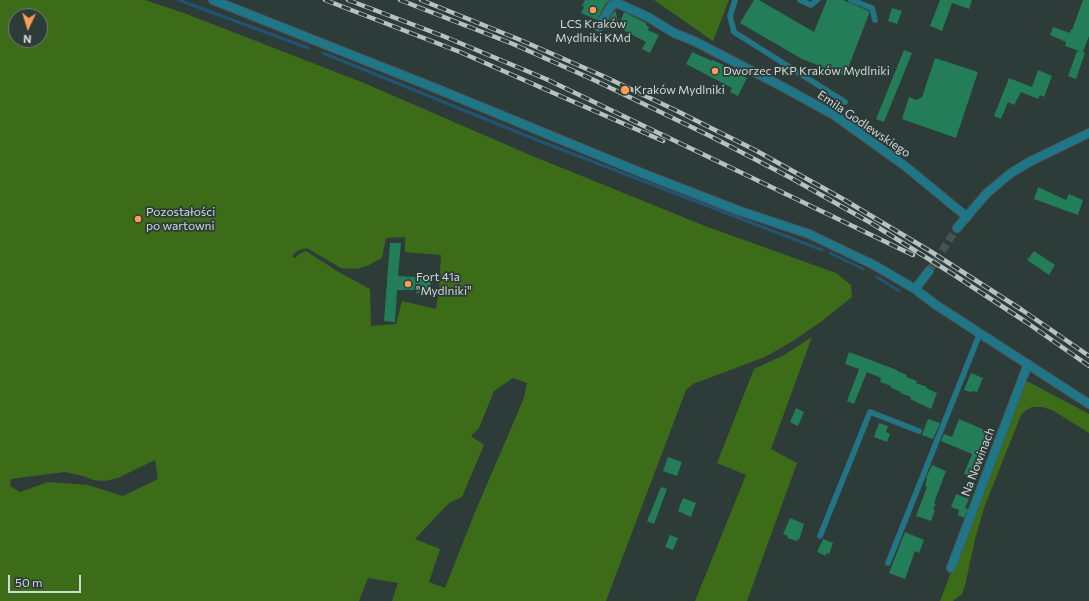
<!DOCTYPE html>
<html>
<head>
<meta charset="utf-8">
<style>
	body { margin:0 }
	#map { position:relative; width:1089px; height:601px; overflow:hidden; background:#2d3b39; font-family:Commissioner,sans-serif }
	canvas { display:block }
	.north { position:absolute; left:8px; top:8px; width:40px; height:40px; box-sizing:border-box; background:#2d3b39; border:1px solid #6f7a79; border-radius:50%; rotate:184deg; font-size:11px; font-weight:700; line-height:16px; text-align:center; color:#d1d9d8 }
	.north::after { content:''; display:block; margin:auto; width:14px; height:18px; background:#fd9d55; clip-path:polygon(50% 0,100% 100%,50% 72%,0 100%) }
	.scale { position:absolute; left:8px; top:575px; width:73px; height:18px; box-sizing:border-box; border:2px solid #d1d9d8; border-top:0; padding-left:5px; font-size:12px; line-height:14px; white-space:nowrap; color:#d1d9d8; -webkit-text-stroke:3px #2d3b39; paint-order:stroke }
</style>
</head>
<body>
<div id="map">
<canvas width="1089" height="601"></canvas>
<div class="north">N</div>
<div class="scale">50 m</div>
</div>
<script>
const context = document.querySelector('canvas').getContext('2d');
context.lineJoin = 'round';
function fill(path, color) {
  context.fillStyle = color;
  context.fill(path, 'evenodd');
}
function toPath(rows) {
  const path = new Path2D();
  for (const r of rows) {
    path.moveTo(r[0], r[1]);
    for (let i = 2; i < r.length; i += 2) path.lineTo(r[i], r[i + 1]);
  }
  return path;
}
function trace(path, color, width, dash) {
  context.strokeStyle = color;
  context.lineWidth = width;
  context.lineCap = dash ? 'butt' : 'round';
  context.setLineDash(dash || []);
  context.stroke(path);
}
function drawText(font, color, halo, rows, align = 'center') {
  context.font = font + ' Commissioner,sans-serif';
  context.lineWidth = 3.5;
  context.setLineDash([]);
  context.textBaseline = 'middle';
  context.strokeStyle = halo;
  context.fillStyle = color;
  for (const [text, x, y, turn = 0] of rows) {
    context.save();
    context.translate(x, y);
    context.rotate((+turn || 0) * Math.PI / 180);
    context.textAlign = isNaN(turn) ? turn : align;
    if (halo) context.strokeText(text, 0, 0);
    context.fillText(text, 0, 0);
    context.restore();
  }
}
const green = toPath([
	[0,0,145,0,184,13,364,83,530,155,705,226,836,273,851,285,852,297,822,321,793,341,765,357,693,384,686,390,606,601,392,601,398,583,368,578,359,601,0,601],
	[16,16,40,16,40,40,16,40],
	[405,237,405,252,441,255,439,289,436,309,402,301,396,324,371,326,370,289,337,271,306,251,299,254,295,258,292,256,297,251,307,248,341,268,357,269,367,266,382,258,386,238],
	[513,378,527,383,524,398,475,512,445,588,429,582,440,549,415,539,449,503,462,497,484,445,471,436,479,428,494,391],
	[155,460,158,479,123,496,88,485,48,482,20,492,10,486,11,479,65,472,83,476,93,480,105,481,118,478],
	[654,0,729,0,713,41],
	[812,337,771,449,797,463,747,601,695,601,746,475,717,463,754,369,784,355],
	[1025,382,1029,382,1089,414,1089,433,1052,410,1042,407,1032,407,1026,410,1021,415,984,508,975,539,965,586,962,594,953,601,940,601]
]);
const stream = toPath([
	[179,0,308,48],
	[323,53,542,142,822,250],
	[830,253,863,269],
	[877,277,899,291]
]);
const building = toPath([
	[585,0,611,0,606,3,597,20,581,13,584,7,582,6],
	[754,0,759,0,814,32,827,0,843,0,869,11,869,14,845,76,802,59,740,23],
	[940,0,972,0,969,9,952,3,942,31,930,26],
	[1083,0,1089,0,1089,36,1083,52,1085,53,1076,79,1068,76,1077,51,1082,52,1065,46,1066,42,1050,35,1053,27,1070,33,1071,29,1072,30],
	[892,8,902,11,897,24,888,21],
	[615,10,619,25,624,12,646,23,646,25,649,27,648,30,659,35,650,53,642,49,646,42,608,22],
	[904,50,912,53,884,122,876,119],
	[692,52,712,61,713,60,725,66,725,68,747,78,738,96,730,92,732,88,686,64],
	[935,58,978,72,956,138,902,119,909,97,916,100,922,97],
	[1038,70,1052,76,1044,97,1040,95,1038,99,1021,92,1014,105,1008,102,1001,119,994,116,1009,78,1032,87],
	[1038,187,1066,200,1069,194,1083,200,1078,215,1034,199],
	[390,243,401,243,398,276,417,277,417,275,431,276,430,293,416,293,416,290,397,290,395,322,384,321],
	[1034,251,1055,265,1049,275,1027,260],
	[849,352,897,370,897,371,907,375,906,377,917,381,916,383,927,387,926,388,937,393,931,409,910,399,911,397,900,393,901,392,891,388,891,386,880,382,881,378,867,372,854,404,847,401,859,369,845,364],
	[971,373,983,378,977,392,974,391,971,392,964,390],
	[796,408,804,412,798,426,790,422],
	[928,419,940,423,933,439,922,435],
	[959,419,994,434,976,479,964,474,972,454,941,441,944,434,952,437],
	[879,423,888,426,886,432,890,434,887,442,874,437],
	[668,457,682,462,677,476,663,471],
	[932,465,946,471,934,503,936,504,933,509,935,510,931,521,916,516,927,487,925,486,927,479,926,478],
	[661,487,667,489,654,524,647,521],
	[956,494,969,499,965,508,968,509,964,518,958,515,959,510,951,507],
	[683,498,696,503,691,517,678,511],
	[790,518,804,524,799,540,797,539,797,541,787,538,788,536,783,534],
	[905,532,924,540,919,553,915,551,905,579,889,573],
	[670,535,678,538,673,550,665,547],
	[823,539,833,543,829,554,826,553,826,556,817,552]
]);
const streetTunnel = toPath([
	[929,271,957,228]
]);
const lane = toPath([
	[735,0,730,16,734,32,845,102],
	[800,0,811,5,817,0],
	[851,0,872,8,875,20],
	[859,125,863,135],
	[820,536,870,412,919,431],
	[888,563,980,333]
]);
const street = toPath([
	[213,0,440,90,642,173,737,210,809,234,874,265,915,289,936,305,1089,404],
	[599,27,611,6,617,3,648,17,674,33,694,41,783,87,834,115,905,166,967,217],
	[957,228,987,193,1011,173,1031,161,1089,133],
	[915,289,929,271],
	[951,568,1028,364]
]);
const rail = toPath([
	[325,0,460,52,663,141],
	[348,0,443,36,546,79,913,255],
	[400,0,513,44,594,80,710,136,791,178,871,223,951,273,1026,322,1089,366],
	[421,0,518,39,603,76,673,109,755,150,843,199,930,251,1022,310,1089,356]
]);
const markers = [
	[593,10,4,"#fd9d55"],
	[715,71,4,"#fd9d55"],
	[625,90,5,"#fd9d55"],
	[138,219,4,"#fd9d55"],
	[408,284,4,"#fd9d55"]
];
const poiNames = [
	["LCS Kraków",593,24,"center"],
	["Mydlniki KMd",593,38,"center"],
	["Dworzec PKP Kraków Mydlniki",723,71],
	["Kraków Mydlniki",634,90],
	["Pozostałości",146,212],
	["po wartowni",146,226],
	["Fort 41a",416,277],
	["\"Mydlniki\"",416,291]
];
const streetNames = [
	["Emila Godlewskiego",864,124,34],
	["Na Nowinach",978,462,-69]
];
fill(green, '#3c6c18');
trace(stream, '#215374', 3);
fill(building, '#237d58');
trace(streetTunnel, '#465351', 8, [8, 4]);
trace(lane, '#4b5756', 6);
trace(street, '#4b5756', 10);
trace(lane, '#1d7789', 5);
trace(street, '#1d7789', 8);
trace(rail, '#b8c1c0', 4.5);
trace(rail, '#2d3b39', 3, [9]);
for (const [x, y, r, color] of markers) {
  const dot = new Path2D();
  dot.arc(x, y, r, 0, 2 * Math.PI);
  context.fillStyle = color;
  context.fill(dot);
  trace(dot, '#2d3b39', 1.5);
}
drawText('12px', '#d1d9d8', '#2d3b39', poiNames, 'left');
drawText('12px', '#d1d9d8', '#2d3b39', streetNames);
</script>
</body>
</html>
